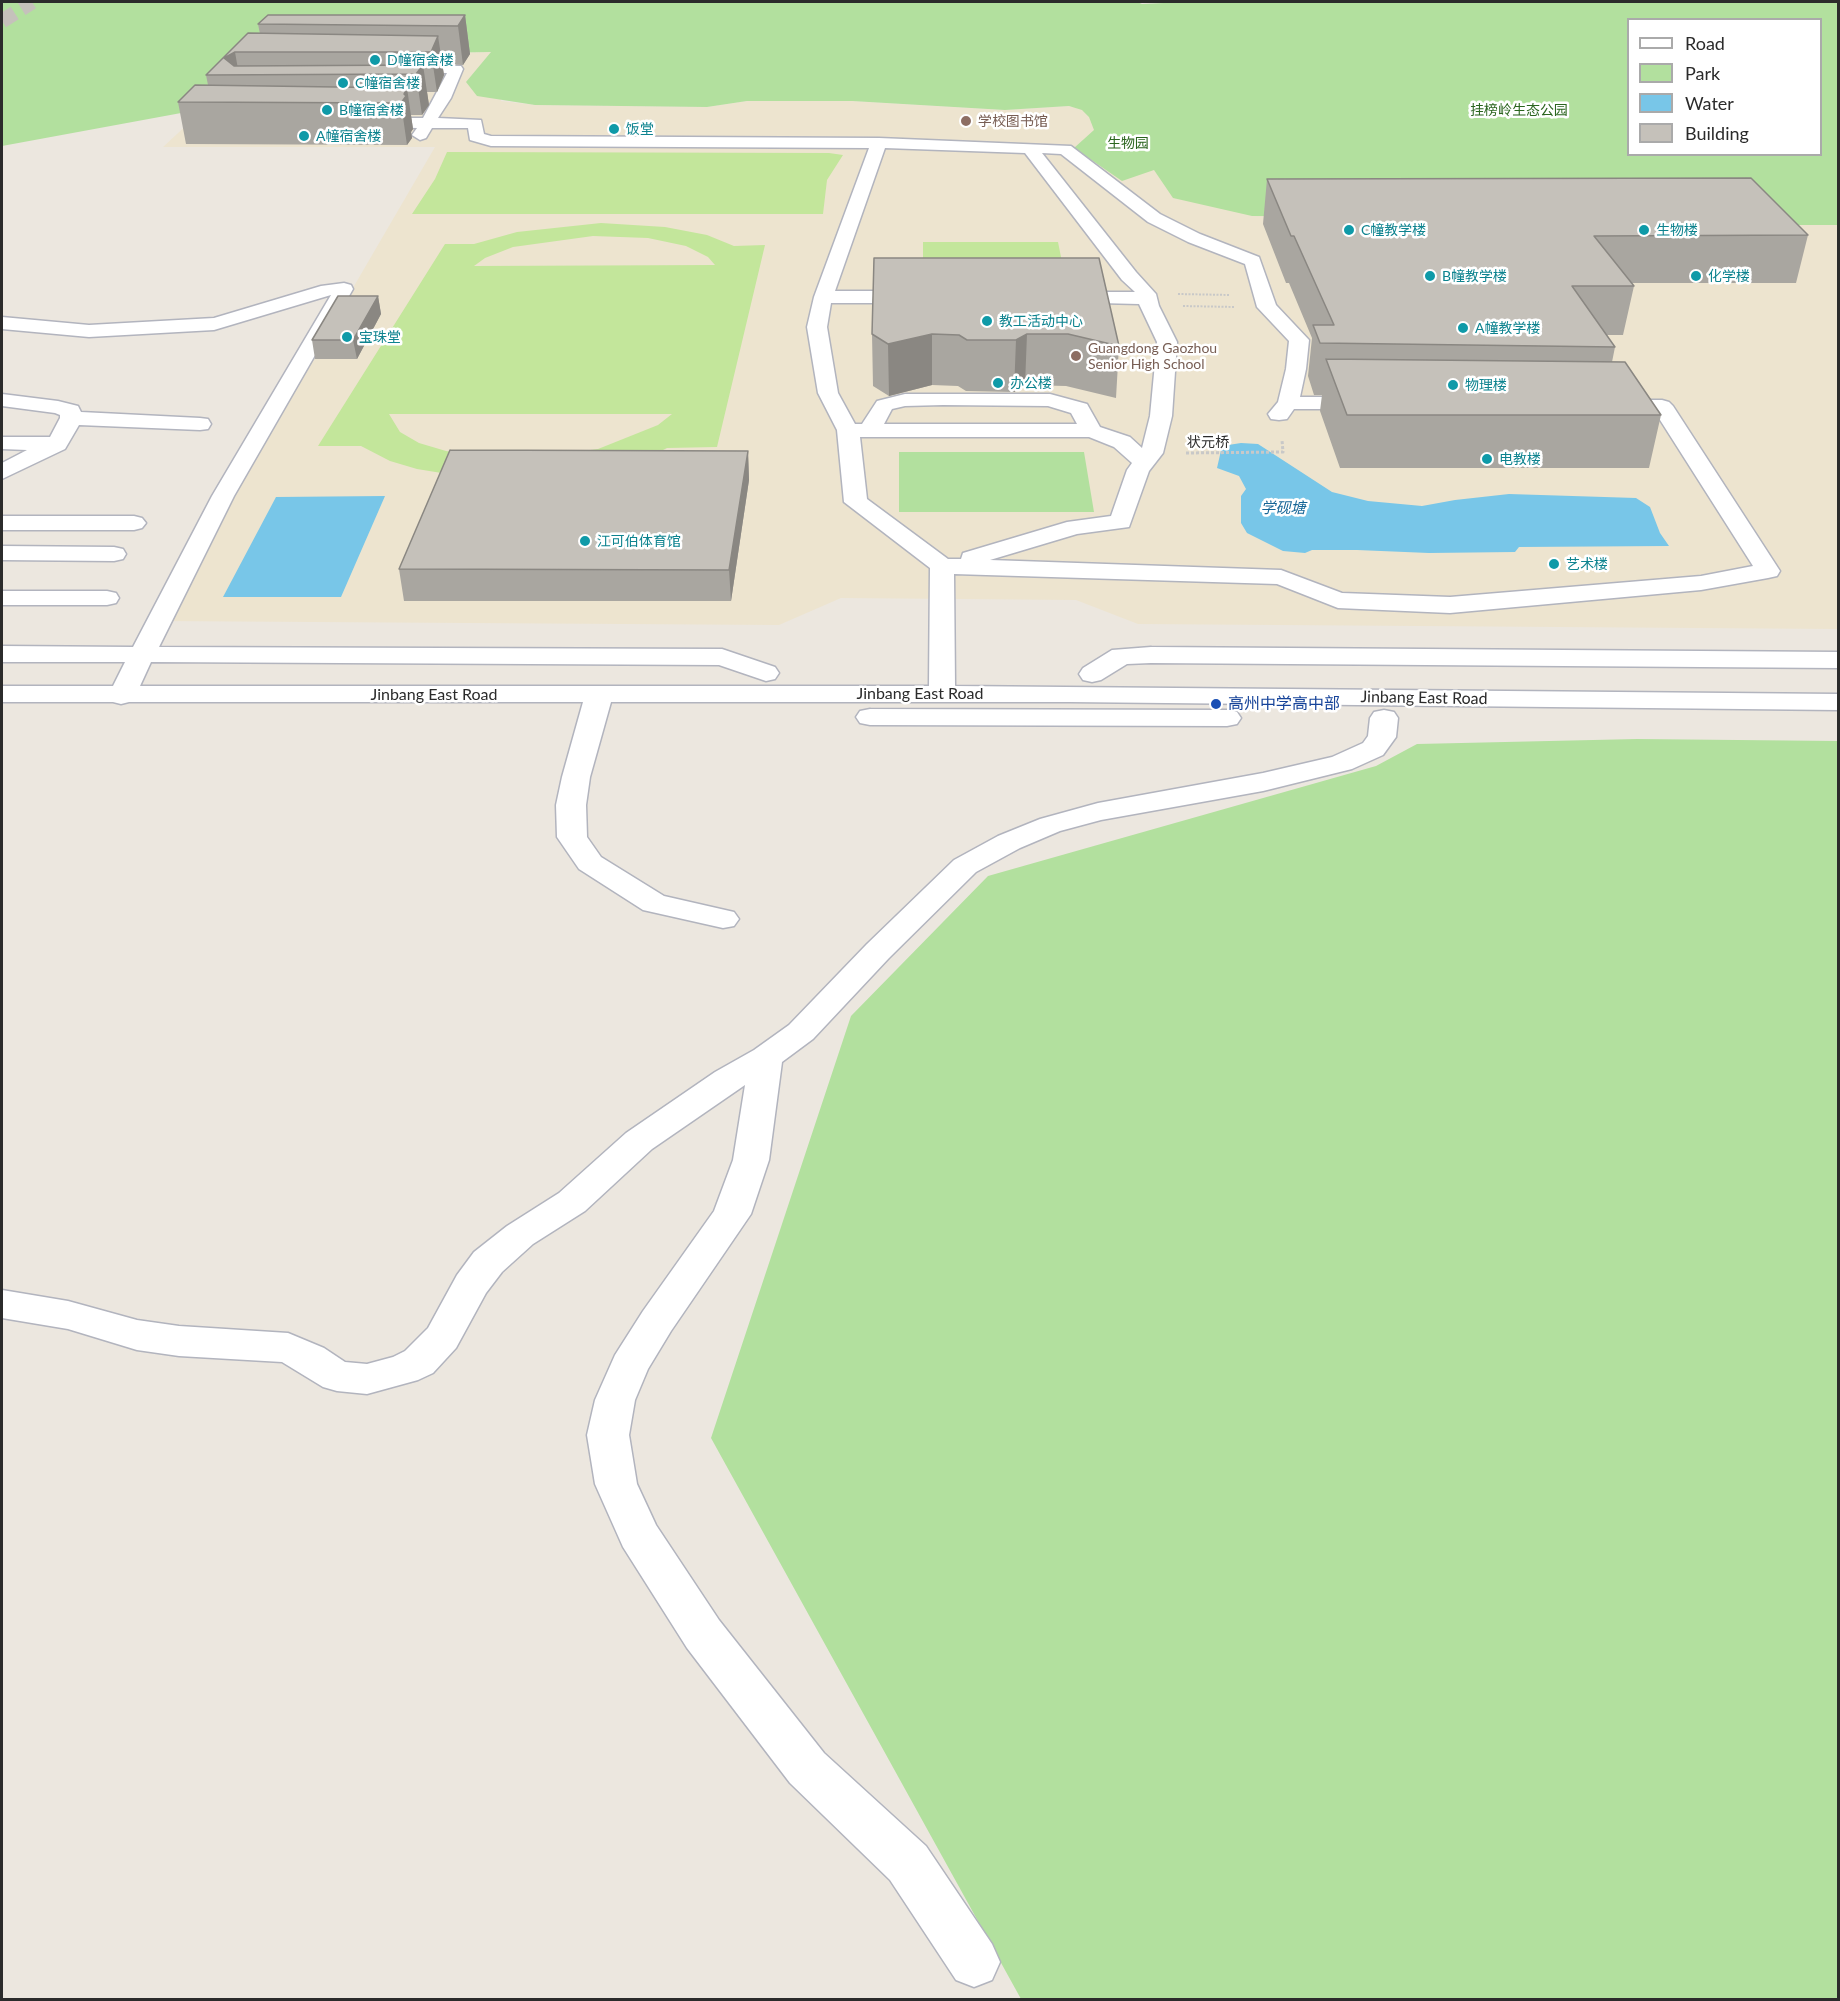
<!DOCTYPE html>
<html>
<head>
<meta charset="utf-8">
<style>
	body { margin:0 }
	#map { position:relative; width:1840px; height:2001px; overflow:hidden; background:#ece7df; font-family:Lato,sans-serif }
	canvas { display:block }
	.frame { position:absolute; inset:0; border:3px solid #2b2b2b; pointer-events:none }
	.legend { position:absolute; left:1627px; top:18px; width:195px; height:138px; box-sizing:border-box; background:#fff; border:2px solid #aaa; margin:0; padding:8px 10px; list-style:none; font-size:18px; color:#2b2b2b }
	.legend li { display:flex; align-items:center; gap:12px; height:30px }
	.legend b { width:30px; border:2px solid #aaa }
</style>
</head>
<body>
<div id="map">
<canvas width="1840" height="2001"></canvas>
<div class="frame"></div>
<ul class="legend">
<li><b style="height:8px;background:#fff"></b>Road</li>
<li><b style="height:16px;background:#b2e09e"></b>Park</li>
<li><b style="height:16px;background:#78c6e8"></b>Water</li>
<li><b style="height:16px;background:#c5c1ba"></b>Building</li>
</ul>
</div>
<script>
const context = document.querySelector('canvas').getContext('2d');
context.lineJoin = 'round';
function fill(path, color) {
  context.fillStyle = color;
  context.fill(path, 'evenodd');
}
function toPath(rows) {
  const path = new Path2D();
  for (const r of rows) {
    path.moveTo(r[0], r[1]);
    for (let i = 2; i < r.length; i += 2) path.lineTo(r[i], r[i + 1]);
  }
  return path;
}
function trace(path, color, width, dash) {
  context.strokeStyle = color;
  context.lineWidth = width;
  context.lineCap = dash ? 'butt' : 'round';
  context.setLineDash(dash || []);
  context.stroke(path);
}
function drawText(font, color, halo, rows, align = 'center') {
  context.font = font + ' Lato,"Noto Sans SC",sans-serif';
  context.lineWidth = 5;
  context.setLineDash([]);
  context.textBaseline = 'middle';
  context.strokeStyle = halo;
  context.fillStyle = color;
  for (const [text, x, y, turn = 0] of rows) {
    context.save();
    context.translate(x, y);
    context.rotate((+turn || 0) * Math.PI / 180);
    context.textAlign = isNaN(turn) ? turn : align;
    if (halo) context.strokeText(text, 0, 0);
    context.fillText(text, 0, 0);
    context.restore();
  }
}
const education = toPath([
	[492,52,501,101,536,105,707,107,747,101,852,101,1005,110,1069,106,1746,219,1791,225,1838,225,1838,629,1138,624,1076,600,841,598,779,625,159,621,435,147,163,147,233,82,431,53]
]);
const green = toPath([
	[2,2,1137,2,1142,4,1185,2,1838,2,1838,225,1791,225,1746,219,1252,216,1173,198,1154,170,1122,181,1074,148,1094,130,1089,117,1082,110,1069,106,1005,110,852,101,747,101,707,107,535,105,477,96,466,82,491,52,431,53,224,87,192,111,2,146],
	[1628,20,1820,20,1820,154,1628,154],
	[899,452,1084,452,1094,512,899,512],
	[1637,739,1838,741,1838,1999,1021,1999,711,1438,851,1016,988,876,1376,766,1417,744]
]);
const pitch = toPath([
	[447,152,829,153,843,155,827,180,823,214,412,214,435,179],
	[601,223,665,227,707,235,734,246,765,245,717,447,667,448,651,456,460,476,417,469,390,461,361,446,318,446,445,244,474,244,517,232],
	[593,236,648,238,686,246,708,257,715,265,474,266,485,258,513,247],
	[389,414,672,414,658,425,598,449,553,455,476,456,446,451,419,443,400,432],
	[923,242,1058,242,1067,287,923,288]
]);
const water = toPath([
	[1241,443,1258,444,1332,492,1368,501,1422,506,1455,500,1509,494,1636,498,1650,507,1660,533,1669,546,1519,547,1515,552,1429,553,1357,550,1312,550,1305,553,1283,551,1247,533,1241,523,1241,496,1246,489,1239,476,1217,468,1222,446],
	[385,496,341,597,223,597,276,497]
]);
const majorTunnel = toPath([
	[2,21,32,2]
]);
const pathFar1 = toPath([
	[1178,294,1230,295],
	[1183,306,1235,307]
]);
const path = toPath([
	[1186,453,1283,452,1282,440]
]);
const minor = toPath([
	[398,65,461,66,463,69,451,98,438,118,481,120,484,134,491,136,879,138,1071,146,1160,214,1200,234,1259,257,1276,305,1309,340,1306,369,1300,397,1367,397,1374,399,1378,403,1374,407,1367,409,1294,409,1287,419,1279,420,1271,419,1268,414,1278,402,1286,369,1289,341,1257,307,1245,264,1188,242,1148,222,1061,154,1042,153,1136,272,1156,294,1159,306,1177,342,1172,416,1163,453,1149,471,1129,527,1077,534,990,560,1281,570,1342,593,1450,597,1701,576,1753,566,1655,412,1610,412,1603,410,1599,406,1603,402,1610,400,1662,400,1669,402,1673,406,1780,571,1777,576,1768,578,1701,590,1450,613,1338,608,1277,584,954,574,955,686,1838,694,1838,710,1070,702,611,702,590,777,586,805,587,837,601,857,664,896,734,912,739,919,734,926,723,928,643,910,579,869,557,837,556,805,562,777,583,702,129,702,121,704,113,702,2,702,2,686,113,686,125,662,2,662,2,646,133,647,212,496,331,295,214,330,89,337,2,329,2,317,89,325,214,318,321,286,344,283,351,285,353,289,234,496,159,647,722,649,775,667,779,673,775,679,766,681,719,665,151,662,140,686,929,686,930,568,844,502,837,430,818,393,807,327,814,297,869,148,491,146,470,140,468,128,432,128,426,138,420,140,412,135,417,128,361,126,358,123,366,118,423,118,447,73,393,72,391,69,393,66,398,65],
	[885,148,1025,153,1122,280,1135,292,1065,292,1058,294,1055,298,1058,302,1139,304,1157,342,1150,416,1142,448,1130,437,1100,427,1087,404,1050,394,905,394,877,401,862,424,855,424,838,393,827,327,831,303,917,303,924,301,926,297,924,293,917,291,835,291,885,148],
	[943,405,1048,406,1071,413,1077,424,884,424,892,409,905,406,943,405],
	[860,437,1089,437,1114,447,1132,463,1127,470,1111,516,1067,522,963,553,961,559,948,559,867,499,860,437],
	[2,394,58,401,78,406,81,412,200,418,208,419,211,424,208,429,200,430,79,425,65,449,2,479,2,463,27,450,2,449,2,437,50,437,60,418,60,415,55,413,2,406,2,394],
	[2,516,134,516,142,518,146,523,142,528,134,530,2,530,2,516],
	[2,546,114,547,123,549,126,554,123,559,114,561,2,560,2,546],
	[2,591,107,591,116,593,119,598,116,603,107,605,2,605,2,591],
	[1151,647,1838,652,1838,668,1151,663,1127,664,1101,680,1092,682,1083,680,1079,674,1083,668,1112,650,1151,647],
	[870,709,1227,710,1237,712,1241,718,1237,724,1227,726,870,725,860,723,856,717,860,711,870,709],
	[1384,710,1394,712,1398,718,1396,737,1383,755,1352,769,1263,791,1101,820,1060,831,1020,848,976,872,889,958,813,1039,782,1062,769,1160,751,1214,671,1331,648,1369,635,1400,629,1435,637,1484,656,1525,719,1620,824,1753,926,1846,992,1944,1000,1962,992,1980,974,1987,956,1980,890,1880,790,1783,687,1648,623,1547,595,1484,587,1435,595,1400,615,1355,643,1311,714,1211,733,1160,745,1085,652,1149,585,1211,533,1244,502,1272,486,1293,456,1348,433,1373,418,1380,367,1394,337,1391,323,1387,282,1362,179,1356,137,1350,68,1329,2,1318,2,1290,68,1301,137,1320,179,1326,288,1333,324,1348,345,1362,367,1364,393,1357,405,1351,428,1328,457,1275,474,1252,507,1226,559,1193,626,1133,715,1072,754,1050,789,1025,867,944,954,860,998,836,1040,819,1098,803,1263,773,1332,757,1363,743,1368,736,1370,718,1374,712,1384,710]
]);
const wall = toPath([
	[465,15,470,54,463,65,442,64,444,75,437,92,427,92,429,105,422,115,411,115,413,129,411,132,412,138,407,145,186,144,178,102,208,85,206,75,248,33,260,34,258,24],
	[1267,179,1808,235,1796,283,1632,283,1634,286,1623,335,1606,335,1615,347,1612,362,1661,415,1649,468,1340,468,1320,411,1322,395,1314,395,1308,376,1312,338,1289,283,1286,283,1263,224],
	[874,258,1119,346,1116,398,1066,386,1025,385,1014,392,966,391,958,386,932,385,889,396,873,386,872,334],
	[378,296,381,314,357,359,315,359,312,340],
	[748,451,749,480,731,601,404,601,399,569]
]);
const shadedWall = toPath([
	[465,15,470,54,463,65,458,26],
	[438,36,444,75,437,92,431,52],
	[235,52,239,75,224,58],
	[423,65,429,105,422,115,416,74],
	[407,88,413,129,411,132,412,138,407,145,401,103,404,94],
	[378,296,381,314,357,359,353,340],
	[932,334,932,385,889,396,888,344],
	[1027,334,1025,385,1014,392,1016,340],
	[748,451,749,480,731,601,729,570]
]);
const building = toPath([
	[268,15,465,15,458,26,258,24,268,15],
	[248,33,438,36,431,52,235,52,224,58,234,66,423,65,416,74,206,75,248,33],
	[195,85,407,88,404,94,406,96,401,103,178,102,195,85],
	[1751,178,1808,235,1594,236,1634,286,1572,286,1615,347,1320,343,1313,325,1334,325,1294,236,1291,236,1267,179,1751,178],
	[874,258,1099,258,1119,346,1068,334,1027,334,1016,340,967,340,959,335,932,334,888,344,872,334,874,258],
	[338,296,378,296,353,340,312,340,338,296],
	[1326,359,1625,362,1661,415,1347,415,1326,359],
	[450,450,748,451,729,570,399,569,450,450]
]);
const markers = [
	[375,60,6,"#0f9aa8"],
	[343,83,6,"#0f9aa8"],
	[327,110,6,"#0f9aa8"],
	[966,121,6,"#8d6e63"],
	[614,129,6,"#0f9aa8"],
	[304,136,6,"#0f9aa8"],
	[1349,230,6,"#0f9aa8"],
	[1644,230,6,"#0f9aa8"],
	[1430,276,6,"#0f9aa8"],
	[1696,276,6,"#0f9aa8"],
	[987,321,6,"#0f9aa8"],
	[1463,328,6,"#0f9aa8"],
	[347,337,6,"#0f9aa8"],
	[1076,356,6,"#8d6e63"],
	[998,383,6,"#0f9aa8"],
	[1453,385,6,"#0f9aa8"],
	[1487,459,6,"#0f9aa8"],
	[585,541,6,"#0f9aa8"],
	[1554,564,6,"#0f9aa8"],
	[1216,704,6,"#1a4fb4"]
];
const farCulturenames = [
	["D幢宿舍楼",387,60],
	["C幢宿舍楼",355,83],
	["B幢宿舍楼",339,110],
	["饭堂",626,129],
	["A幢宿舍楼",316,136],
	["C幢教学楼",1361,230],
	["生物楼",1656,230],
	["B幢教学楼",1442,276],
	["化学楼",1708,276],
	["教工活动中心",999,321],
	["A幢教学楼",1475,328],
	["宝珠堂",359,337],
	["办公楼",1010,383],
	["物理楼",1465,385],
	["电教楼",1499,459],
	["江可伯体育馆",597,541],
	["艺术楼",1566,564]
];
const farParknames = [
	["挂榜岭生态公园",1519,110],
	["生物园",1128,143]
];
const farEducationnames = [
	["学校图书馆",978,121],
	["Guangdong Gaozhou",1088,348],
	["Senior High School",1088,364]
];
const farStreetnames = [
	["状元桥",1208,442]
];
const farWaternames = [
	["学砚塘",1283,508]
];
const streetNames = [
	["Jinbang East Road",920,694],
	["Jinbang East Road",434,695],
	["Jinbang East Road",1424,698,1]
];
const transitNames = [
	["高州中学高中部",1228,704]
];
fill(education, '#ede4cf');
fill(green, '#b2e09e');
fill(pitch, '#c3e69b');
fill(water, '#78c6e8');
trace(majorTunnel, '#c5c1bb', 15, [15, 8]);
trace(minor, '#b2b4be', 3);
trace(pathFar1, '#c8c8c8', 2, [2, 1.5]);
trace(path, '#c8c8c8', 3, [3, 2]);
fill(minor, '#fff');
fill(wall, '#a9a6a0');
fill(shadedWall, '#8a8782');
fill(building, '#c5c1ba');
trace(building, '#8a8782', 1.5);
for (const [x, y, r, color] of markers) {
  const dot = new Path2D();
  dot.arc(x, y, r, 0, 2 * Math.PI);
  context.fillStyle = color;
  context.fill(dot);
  trace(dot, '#fff', 2);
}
drawText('14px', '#0d838f', '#fff', farCulturenames, 'left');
drawText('14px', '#2b651f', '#fff', farParknames);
drawText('14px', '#785e54', '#fff', farEducationnames, 'left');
drawText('14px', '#2b2b2b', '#fff', farStreetnames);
drawText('italic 15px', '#156596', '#fff', farWaternames);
drawText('16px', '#2b2b2b', '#fff', streetNames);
drawText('16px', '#164399', '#fff', transitNames, 'left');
</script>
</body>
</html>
